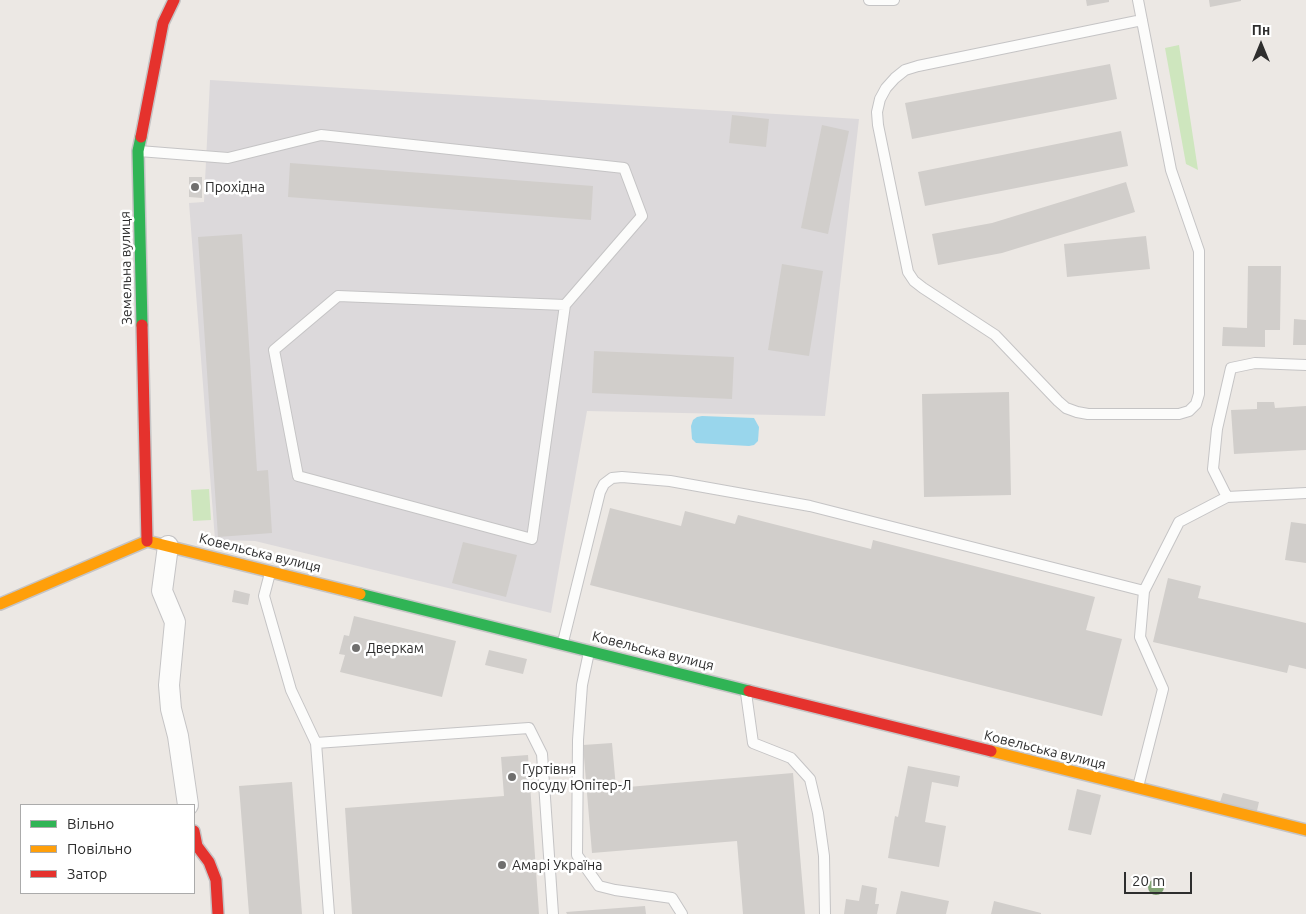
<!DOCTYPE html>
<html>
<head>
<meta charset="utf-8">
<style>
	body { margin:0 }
	#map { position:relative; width:1306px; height:914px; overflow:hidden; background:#ece8e4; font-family:Ubuntu,sans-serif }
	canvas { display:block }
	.legend { position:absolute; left:20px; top:804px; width:175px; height:90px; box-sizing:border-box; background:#fff; border:1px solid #ababab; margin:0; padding:6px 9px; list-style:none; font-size:15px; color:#2e2e2e }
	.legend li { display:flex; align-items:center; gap:10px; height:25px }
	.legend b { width:25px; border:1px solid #ababab }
	.north { position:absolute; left:1236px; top:20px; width:50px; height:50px; -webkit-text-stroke:4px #fff; paint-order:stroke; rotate:0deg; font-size:14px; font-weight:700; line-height:20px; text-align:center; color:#2e2e2e }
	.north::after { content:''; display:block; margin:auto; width:18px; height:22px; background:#2e2e2e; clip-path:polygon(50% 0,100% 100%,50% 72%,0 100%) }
	.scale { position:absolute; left:1124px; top:872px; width:68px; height:22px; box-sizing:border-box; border:2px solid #2e2e2e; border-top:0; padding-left:6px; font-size:15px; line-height:18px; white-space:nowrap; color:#2e2e2e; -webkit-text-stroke:4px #fff; paint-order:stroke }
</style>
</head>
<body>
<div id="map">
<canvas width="1306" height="914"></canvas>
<ul class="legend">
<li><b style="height:6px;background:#30b455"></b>Вільно</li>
<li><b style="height:6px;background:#ff9f0a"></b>Повільно</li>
<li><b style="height:6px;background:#e5322d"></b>Затор</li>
</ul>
<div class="north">Пн</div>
<div class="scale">20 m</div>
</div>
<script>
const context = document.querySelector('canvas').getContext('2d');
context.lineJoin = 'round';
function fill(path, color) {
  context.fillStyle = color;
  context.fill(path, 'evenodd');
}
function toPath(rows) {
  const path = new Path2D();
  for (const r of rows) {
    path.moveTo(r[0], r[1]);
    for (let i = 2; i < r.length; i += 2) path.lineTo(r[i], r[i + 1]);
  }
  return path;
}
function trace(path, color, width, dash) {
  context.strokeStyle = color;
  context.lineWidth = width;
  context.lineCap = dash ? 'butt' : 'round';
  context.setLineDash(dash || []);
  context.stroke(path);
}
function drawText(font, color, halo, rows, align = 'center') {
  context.font = font + ' Ubuntu,sans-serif';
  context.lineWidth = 5;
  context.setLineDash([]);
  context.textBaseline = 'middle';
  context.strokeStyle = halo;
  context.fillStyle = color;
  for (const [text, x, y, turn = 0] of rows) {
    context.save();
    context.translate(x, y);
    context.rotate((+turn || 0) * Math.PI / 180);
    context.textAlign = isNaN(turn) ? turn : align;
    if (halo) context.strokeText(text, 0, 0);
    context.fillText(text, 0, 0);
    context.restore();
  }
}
const industrial = toPath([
	[210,80,859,119,825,416,587,411,551,613,255,541,215,540,189,203,204,202]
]);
const green = toPath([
	[1179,45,1198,170,1186,164,1165,48],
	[209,489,211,520,193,521,191,490]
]);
const water = toPath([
	[702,416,754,418,759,427,758,441,754,445,749,446,696,443,692,439,691,426,693,420,697,417]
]);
const building = toPath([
	[1086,0,1109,0,1109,2,1087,6],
	[1209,0,1241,0,1241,1,1210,7],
	[1110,64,1117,99,912,139,905,103],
	[732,115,769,119,766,147,729,143],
	[822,125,849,131,828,234,801,228],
	[1121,131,1128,166,925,206,918,172],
	[290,163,593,186,591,220,288,197],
	[189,177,202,177,202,198,189,197],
	[1126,182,1135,212,1002,253,938,265,932,234,992,223],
	[242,234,257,471,268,470,272,533,218,537,198,237],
	[1146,236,1150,269,1067,277,1064,244],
	[782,264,823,271,809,356,768,350],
	[1248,266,1281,266,1280,330,1265,330,1265,347,1222,346,1223,327,1247,328],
	[1294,319,1306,320,1306,345,1293,345],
	[594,351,734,357,732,399,592,393],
	[1009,392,1011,495,924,497,922,394],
	[1257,402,1274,402,1275,408,1306,406,1306,450,1234,454,1231,410,1257,409],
	[610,508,681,526,685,511,735,524,738,515,871,549,873,540,1095,597,1086,630,1122,639,1102,716,590,585],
	[1291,522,1306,524,1306,563,1285,560],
	[463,542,517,555,506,597,452,583],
	[1168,578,1201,586,1198,598,1306,623,1306,669,1289,665,1287,673,1153,642],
	[234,590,250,594,248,605,232,602],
	[354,616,456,641,442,697,340,672,345,655,339,654,344,635,349,636],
	[489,650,527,659,523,674,485,665],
	[612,743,616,788,793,773,805,914,743,914,737,841,592,853,583,745],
	[528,755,539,914,352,914,345,808,504,796,501,757],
	[908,766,960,776,958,787,932,782,925,822,946,826,939,867,888,858,895,816,898,817],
	[292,782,302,914,249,914,239,786],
	[1077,789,1101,795,1091,835,1068,830],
	[1223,793,1259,802,1256,815,1219,805],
	[862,885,877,888,875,904,879,904,877,914,844,914,846,899,859,901],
	[901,891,949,901,946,914,896,914],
	[994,901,1041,913,1041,914,991,914],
	[645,906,646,914,567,914,566,912]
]);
const lane = toPath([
	[869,0,894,0],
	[1138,0,1171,170,1199,251,1199,394,1196,404,1189,411,1179,414,1088,414,1077,412,1066,408,1058,401,995,335,923,288,914,281,908,272,878,125,877,112,880,99,886,88,895,78,905,70,918,66,1142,20],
	[139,151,228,158,321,135,624,168,642,216,565,305,532,539,298,476,274,350,338,296,565,305],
	[1227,497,1213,469,1217,429,1231,368,1255,363,1306,365],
	[270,573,264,596,291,690,316,743,529,728,542,754,553,914],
	[1144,591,1179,522,1227,497,1306,493],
	[563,642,600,492,604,484,612,478,622,477,670,481,810,506,1144,591,1140,637,1163,689,1138,787],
	[589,652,582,685,578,740,577,855,599,886,615,890,672,898,682,914],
	[746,693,753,743,791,758,810,779,818,813,824,856,825,914],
	[316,743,329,914]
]);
const street = toPath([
	[168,546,162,591,175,622,169,685,171,709,178,736,188,805]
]);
const fast = toPath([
	[141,137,138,151,142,325],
	[360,594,749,691]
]);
const slow = toPath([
	[0,604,147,541,360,594],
	[991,751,1306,830]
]);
const jam = toPath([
	[141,137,163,23,174,0],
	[142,325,147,541],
	[749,691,991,751],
	[194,831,197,846,209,862,216,880,218,914]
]);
const trees = [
	[1156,887]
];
const markers = [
	[195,187,5,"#706f6e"],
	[356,648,5,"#706f6e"],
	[512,777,5,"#706f6e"],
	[502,865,5,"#706f6e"]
];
const poiNames = [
	["Прохідна",205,187],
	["Дверкам",366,648],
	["Гуртівня",522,769],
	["посуду Юпітер-Л",522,785],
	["Амарі Україна",512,865]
];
const streetNames = [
	["Земельна вулиця",126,268,-91],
	["Ковельська вулиця",260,553,14],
	["Ковельська вулиця",653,651,14],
	["Ковельська вулиця",1045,750,14]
];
fill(industrial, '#dcd9db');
fill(green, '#cee6be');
fill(water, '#99d6ec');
fill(building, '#d1cecb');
trace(lane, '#c5c4c5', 12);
trace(street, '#c5c4c5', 22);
trace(fast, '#c5c4c5', 14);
trace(slow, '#c5c4c5', 14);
trace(jam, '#c5c4c5', 14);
trace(lane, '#fcfcfb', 10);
trace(street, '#fcfcfb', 20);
trace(fast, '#30b455', 11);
trace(slow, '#ff9f0a', 11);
trace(jam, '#e5322d', 11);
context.fillStyle = '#82a575';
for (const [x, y] of trees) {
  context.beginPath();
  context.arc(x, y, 8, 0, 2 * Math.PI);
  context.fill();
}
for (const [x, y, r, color] of markers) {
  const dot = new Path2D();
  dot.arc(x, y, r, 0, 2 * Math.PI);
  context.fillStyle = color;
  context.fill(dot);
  trace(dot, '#fff', 2);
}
drawText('14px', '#2e2e2e', '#fff', poiNames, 'left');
drawText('14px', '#2e2e2e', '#fff', streetNames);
</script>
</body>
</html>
